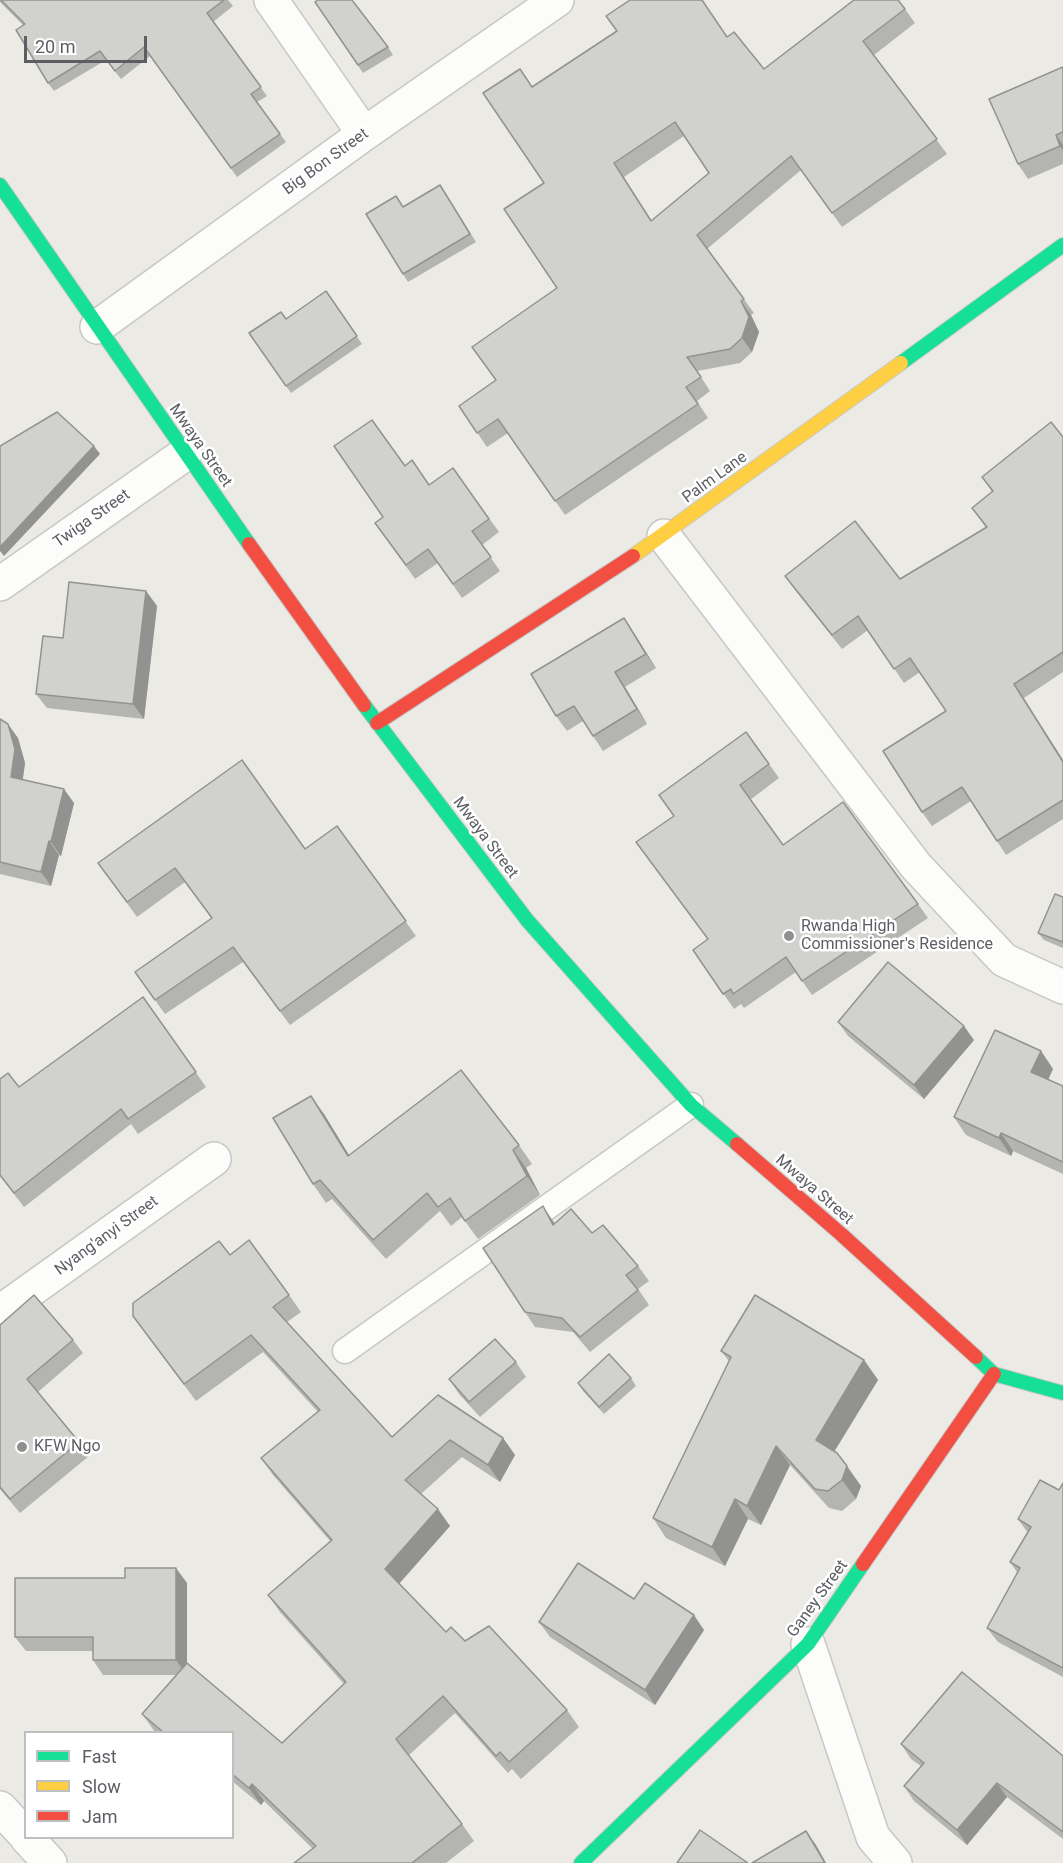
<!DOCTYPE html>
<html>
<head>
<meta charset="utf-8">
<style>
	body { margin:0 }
	#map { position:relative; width:1063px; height:1863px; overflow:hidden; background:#ebeae5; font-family:Roboto,sans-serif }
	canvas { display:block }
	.legend { position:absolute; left:24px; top:1731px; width:210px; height:108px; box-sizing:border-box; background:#fff; border:2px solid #bdbfc1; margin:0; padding:8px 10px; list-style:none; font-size:18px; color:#5b5e63 }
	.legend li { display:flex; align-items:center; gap:12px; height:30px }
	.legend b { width:30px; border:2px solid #bdbfc1 }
	.scale { position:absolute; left:24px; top:36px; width:123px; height:27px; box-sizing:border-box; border:3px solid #5b5e63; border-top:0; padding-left:8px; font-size:18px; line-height:21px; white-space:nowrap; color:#5b5e63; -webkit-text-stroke:4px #fff; paint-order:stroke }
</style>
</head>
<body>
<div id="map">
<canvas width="1063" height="1863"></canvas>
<ul class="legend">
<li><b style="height:8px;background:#16e098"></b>Fast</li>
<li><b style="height:8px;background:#ffcf43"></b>Slow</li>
<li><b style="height:8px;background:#f24e42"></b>Jam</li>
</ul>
<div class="scale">20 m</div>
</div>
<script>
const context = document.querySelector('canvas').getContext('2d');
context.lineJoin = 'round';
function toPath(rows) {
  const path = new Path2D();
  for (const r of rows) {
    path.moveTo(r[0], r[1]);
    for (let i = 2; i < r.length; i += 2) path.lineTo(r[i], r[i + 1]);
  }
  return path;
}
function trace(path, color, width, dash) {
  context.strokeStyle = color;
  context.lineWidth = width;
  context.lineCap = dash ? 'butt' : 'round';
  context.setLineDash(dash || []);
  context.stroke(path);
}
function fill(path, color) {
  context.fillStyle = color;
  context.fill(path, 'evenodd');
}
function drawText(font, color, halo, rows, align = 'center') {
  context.font = font + ' Roboto,sans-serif';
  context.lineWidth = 5;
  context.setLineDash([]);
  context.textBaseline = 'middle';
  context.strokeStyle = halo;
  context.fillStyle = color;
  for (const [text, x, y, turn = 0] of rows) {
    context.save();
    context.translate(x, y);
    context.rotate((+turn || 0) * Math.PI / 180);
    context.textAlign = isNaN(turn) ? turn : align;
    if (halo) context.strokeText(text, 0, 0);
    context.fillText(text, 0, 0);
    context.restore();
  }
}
const lane = toPath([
	[345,1351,691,1105]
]);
const street = toPath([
	[271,0,364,134],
	[97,327,364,134,557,0],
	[664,536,916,866,1004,960,1063,987],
	[0,584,185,454],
	[0,1312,214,1159],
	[808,1644,873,1837,895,1863],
	[0,1808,26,1836],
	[27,1838,50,1863]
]);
const fast = toPath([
	[0,185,249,544],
	[901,363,1063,245],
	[364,705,527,920,691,1105,737,1144],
	[976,1357,994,1374,1063,1393],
	[581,1863,808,1644,863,1564]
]);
const slow = toPath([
	[633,556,901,363]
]);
const jam = toPath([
	[249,544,364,705],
	[377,723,633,556],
	[737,1144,842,1235,976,1357],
	[863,1564,994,1374]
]);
const wall = toPath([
	[0,0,228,0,233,6,213,22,267,96,257,102,286,142,237,177,150,56,121,79,106,60,54,91,48,83,23,25,0,2],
	[315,2,388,47,393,55,363,73],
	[905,9,915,23,874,55,947,154,842,227,801,170,707,249,754,313,751,315,759,332,752,352,740,363,697,371,710,391,697,401,708,418,565,515,508,433,487,447,459,406,496,380,557,288,532,86,727,37,764,69],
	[684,136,709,173,652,221,624,177],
	[1063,67,1063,164,1028,179,1018,164],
	[445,192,476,242,408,282,403,274,404,207],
	[326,291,362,344,291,393,249,333,286,319],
	[1063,437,1063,672,1024,698,1063,760,1063,819,1006,855,971,801,932,826,922,812,946,711,920,672,904,683,868,630,842,649,795,590,785,576,900,579,986,528,972,508,992,492,982,477],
	[405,466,429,485,453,468,499,532,482,545,500,571,462,598,438,563,415,579,375,523,383,517],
	[146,591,157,606,144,719,47,708,36,694,63,638],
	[624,618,656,668,625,687,647,724,603,751,583,721,567,731,556,716],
	[0,719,18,738,25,763,23,779,74,803,61,856,59,855,51,886,0,874],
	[769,764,779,778,750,800,783,845,918,904,928,918,812,995,796,972,744,1008,741,1004,734,1009,693,950,707,940,673,816],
	[337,826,416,936,290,1025,243,962,165,1014,135,972,212,919,185,882,137,917,98,863,305,849],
	[1063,897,1063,948,1044,940,1038,933],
	[143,997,206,1087,138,1134,131,1124,24,1207,0,1176,0,1079,19,1087],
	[838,1022,974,1040,924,1099,848,1036],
	[1041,1051,1053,1069,1048,1079,1063,1086,1063,1174,1013,1151,1011,1156,966,1135,954,1117],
	[324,1114,349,1155,519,1145,532,1164,526,1168,540,1195,478,1239,462,1217,451,1226,440,1211,386,1259,332,1199,326,1203,313,1184],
	[553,1221,555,1224,592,1233,638,1266,649,1281,638,1289,649,1305,590,1352,573,1332,535,1327,525,1312],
	[230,1255,289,1295,301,1312,287,1322,392,1437,503,1438,515,1455,500,1482,462,1457,421,1494,450,1526,399,1584,446,1632,465,1641,567,1710,579,1727,521,1779,512,1769,508,1773,455,1713,408,1756,462,1824,474,1841,446,1863,294,1863,313,1849,264,1801,261,1805,232,1781,232,1732,155,1732,142,1714,176,1675,103,1675,93,1660,93,1651,26,1651,15,1637,187,1583,187,1663,282,1743,344,1684,280,1612,268,1595,330,1541,273,1475,261,1458,318,1412,263,1352,196,1401,133,1316],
	[0,1325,73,1340,83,1353,38,1392,79,1442,89,1456,20,1513,0,1489],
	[721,1351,864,1360,878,1380,834,1452,861,1486,856,1499,842,1511,829,1508,790,1465,761,1525,748,1519,725,1566,666,1538,653,1518,729,1361],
	[516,1362,526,1377,480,1417,459,1394,449,1379],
	[631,1378,636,1386,604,1414,583,1391,578,1383],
	[1063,1483,1063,1677,998,1642,987,1628,1017,1572,1010,1562,1028,1533,1018,1519,1059,1490],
	[634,1599,704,1630,655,1705,550,1637,539,1622],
	[901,1744,1063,1756,1063,1839,1007,1797,967,1845,914,1801,904,1786,921,1766,911,1759]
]);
const shadedWall = toPath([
	[1056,135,1063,145,1063,150,1060,146],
	[741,301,751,315,759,332,752,352,742,338],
	[94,446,100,454,4,556,0,551,0,547],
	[146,591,157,606,144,719,133,704],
	[624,618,634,633,656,668,646,654],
	[615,672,625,687,647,724,637,709],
	[1014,684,1063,760,1063,762],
	[8,724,18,738,25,763,21,791,11,777],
	[64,789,74,803,61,856,51,842],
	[49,841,59,855,51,886,41,872],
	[964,1026,974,1040,924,1099,914,1085],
	[1041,1051,1053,1069,1044,1089,1031,1072],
	[311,1096,324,1114,361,1175,348,1156],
	[1001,1133,1013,1151,1011,1156,999,1138],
	[513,1150,526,1168,540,1195,527,1176],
	[543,1206,553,1221,563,1240,553,1225],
	[864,1360,878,1380,829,1460,816,1440],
	[503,1438,515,1455,500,1482,488,1465],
	[776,1446,790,1465,761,1525,747,1506],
	[847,1466,861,1486,856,1499,842,1480],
	[735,1499,748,1519,725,1566,712,1547],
	[438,1509,450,1526,397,1586,385,1569],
	[176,1568,187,1583,187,1675,176,1660],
	[694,1615,704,1630,655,1705,645,1690],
	[997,1783,1007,1797,967,1845,957,1830],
	[252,1784,264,1801,261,1805,249,1788],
	[806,1831,816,1845,826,1863,825,1863]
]);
const building = toPath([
	[1,0,224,0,207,13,261,87,251,94,280,134,231,168,144,47,115,71,100,51,48,83,16,30,25,24,1,0],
	[318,0,352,0,388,47,358,65,315,2,318,0],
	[630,0,702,0,727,37,734,32,764,69,854,0,898,0,905,9,863,41,937,139,832,213,791,156,697,235,744,299,741,301,749,317,742,338,730,349,687,357,701,377,686,387,698,404,555,501,498,419,477,433,459,406,496,380,472,347,557,288,504,209,544,183,483,93,520,69,532,87,617,31,606,16,630,0],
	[675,122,709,173,651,221,614,163,675,122],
	[1063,67,1063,132,1056,135,1060,146,1018,164,989,99,1063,67],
	[440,185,470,234,403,274,366,214,396,196,403,207,440,185],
	[326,291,357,336,286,386,249,333,281,312,286,319,326,291],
	[57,412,94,446,0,547,0,446,57,412],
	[372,420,405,466,412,460,429,485,453,468,489,519,472,531,491,557,453,584,428,549,406,565,375,523,383,517,334,446,372,420],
	[1051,422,1063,437,1063,652,1014,684,1063,762,1063,800,997,841,962,787,922,812,883,751,946,711,910,658,894,669,858,616,832,635,785,576,855,521,900,579,987,527,972,508,993,491,982,477,1051,422],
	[69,582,146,591,133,704,36,694,43,636,63,638,69,582],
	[624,618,646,654,615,672,637,709,593,736,574,706,556,716,531,674,624,618],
	[0,719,8,724,15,749,11,777,64,789,51,842,49,841,41,872,0,862,0,719],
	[746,732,769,764,740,785,783,845,843,802,918,904,802,981,786,957,733,994,731,989,723,994,693,950,708,939,636,842,674,816,659,795,746,732],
	[242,760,305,849,337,826,406,921,280,1011,233,947,155,1000,135,972,212,918,175,868,127,902,98,863,242,760],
	[1055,894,1063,897,1063,942,1038,933,1055,894],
	[888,962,964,1026,914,1085,838,1022,888,962],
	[143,997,196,1072,128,1119,121,1109,14,1193,0,1175,0,1079,8,1073,19,1087,143,997],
	[995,1030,1041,1051,1031,1072,1063,1086,1063,1162,1001,1133,999,1138,954,1117,995,1030],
	[461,1070,519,1145,513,1150,527,1176,465,1221,450,1198,438,1207,427,1193,373,1240,320,1180,313,1184,273,1118,311,1096,348,1156,461,1070],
	[543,1206,553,1225,571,1209,592,1233,603,1225,638,1266,626,1275,638,1290,580,1337,562,1318,525,1312,483,1248,543,1206],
	[249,1240,289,1295,273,1307,392,1437,438,1395,503,1438,488,1465,450,1440,405,1480,438,1509,385,1569,446,1632,451,1627,465,1641,489,1626,567,1710,509,1762,500,1752,496,1756,443,1696,396,1739,462,1824,412,1863,294,1863,316,1846,252,1784,249,1788,232,1774,232,1732,163,1732,142,1714,187,1663,282,1743,346,1682,268,1595,332,1540,261,1458,320,1410,251,1335,184,1384,133,1316,133,1303,219,1241,230,1255,249,1240],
	[34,1295,73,1340,27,1379,79,1442,10,1499,0,1487,0,1325,34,1295],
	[755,1295,864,1360,816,1440,837,1453,847,1466,842,1480,828,1491,815,1489,776,1446,747,1506,735,1499,712,1547,653,1518,731,1357,721,1351,755,1295],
	[495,1339,516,1362,469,1402,449,1379,495,1339],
	[609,1354,631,1378,599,1407,578,1383,609,1354],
	[1040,1480,1059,1490,1063,1483,1063,1668,987,1628,1020,1568,1010,1562,1031,1527,1018,1519,1040,1480],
	[578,1563,634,1599,645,1583,694,1615,645,1690,539,1622,578,1563],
	[125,1568,176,1568,176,1660,93,1660,93,1637,15,1637,15,1578,125,1578,125,1568],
	[962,1672,1063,1756,1063,1832,997,1783,957,1830,904,1786,924,1763,901,1744,962,1672],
	[700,1830,748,1863,677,1863,700,1830],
	[806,1831,825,1863,752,1863,806,1831]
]);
const markers = [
	[789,936,6,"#8d8f90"],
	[22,1447,6,"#8d8f90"]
];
const streetNames = [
	["Big Bon Street",326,162,-36],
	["Mwaya Street",200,446,55],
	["Palm Lane",715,478,-36],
	["Twiga Street",92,519,-35],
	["Mwaya Street",485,838,53],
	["Mwaya Street",814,1190,41],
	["Nyang'anyi Street",107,1236,-36],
	["Ganey Street",818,1599,-54]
];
const poiNames = [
	["Rwanda High",801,927],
	["Commissioner's Residence",801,945],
	["KFW Ngo",34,1447]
];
trace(lane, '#c7c7c6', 27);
trace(street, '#c7c7c6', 36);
trace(fast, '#c8c8c7', 16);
trace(slow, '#c8c8c7', 16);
trace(jam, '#c8c8c7', 16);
trace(lane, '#fcfcfb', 24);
trace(street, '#fcfcfb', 33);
trace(fast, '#16e098', 14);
trace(slow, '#ffcf43', 14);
trace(jam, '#f24e42', 14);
fill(wall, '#b4b4b1');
fill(shadedWall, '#929290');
fill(building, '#d1d1ce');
trace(building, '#929290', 1.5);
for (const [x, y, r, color] of markers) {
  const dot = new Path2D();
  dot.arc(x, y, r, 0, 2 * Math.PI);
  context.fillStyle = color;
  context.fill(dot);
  trace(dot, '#fff', 2);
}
drawText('16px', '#5b5e63', '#fff', streetNames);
drawText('16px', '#5b5e63', '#fff', poiNames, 'left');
</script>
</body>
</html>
